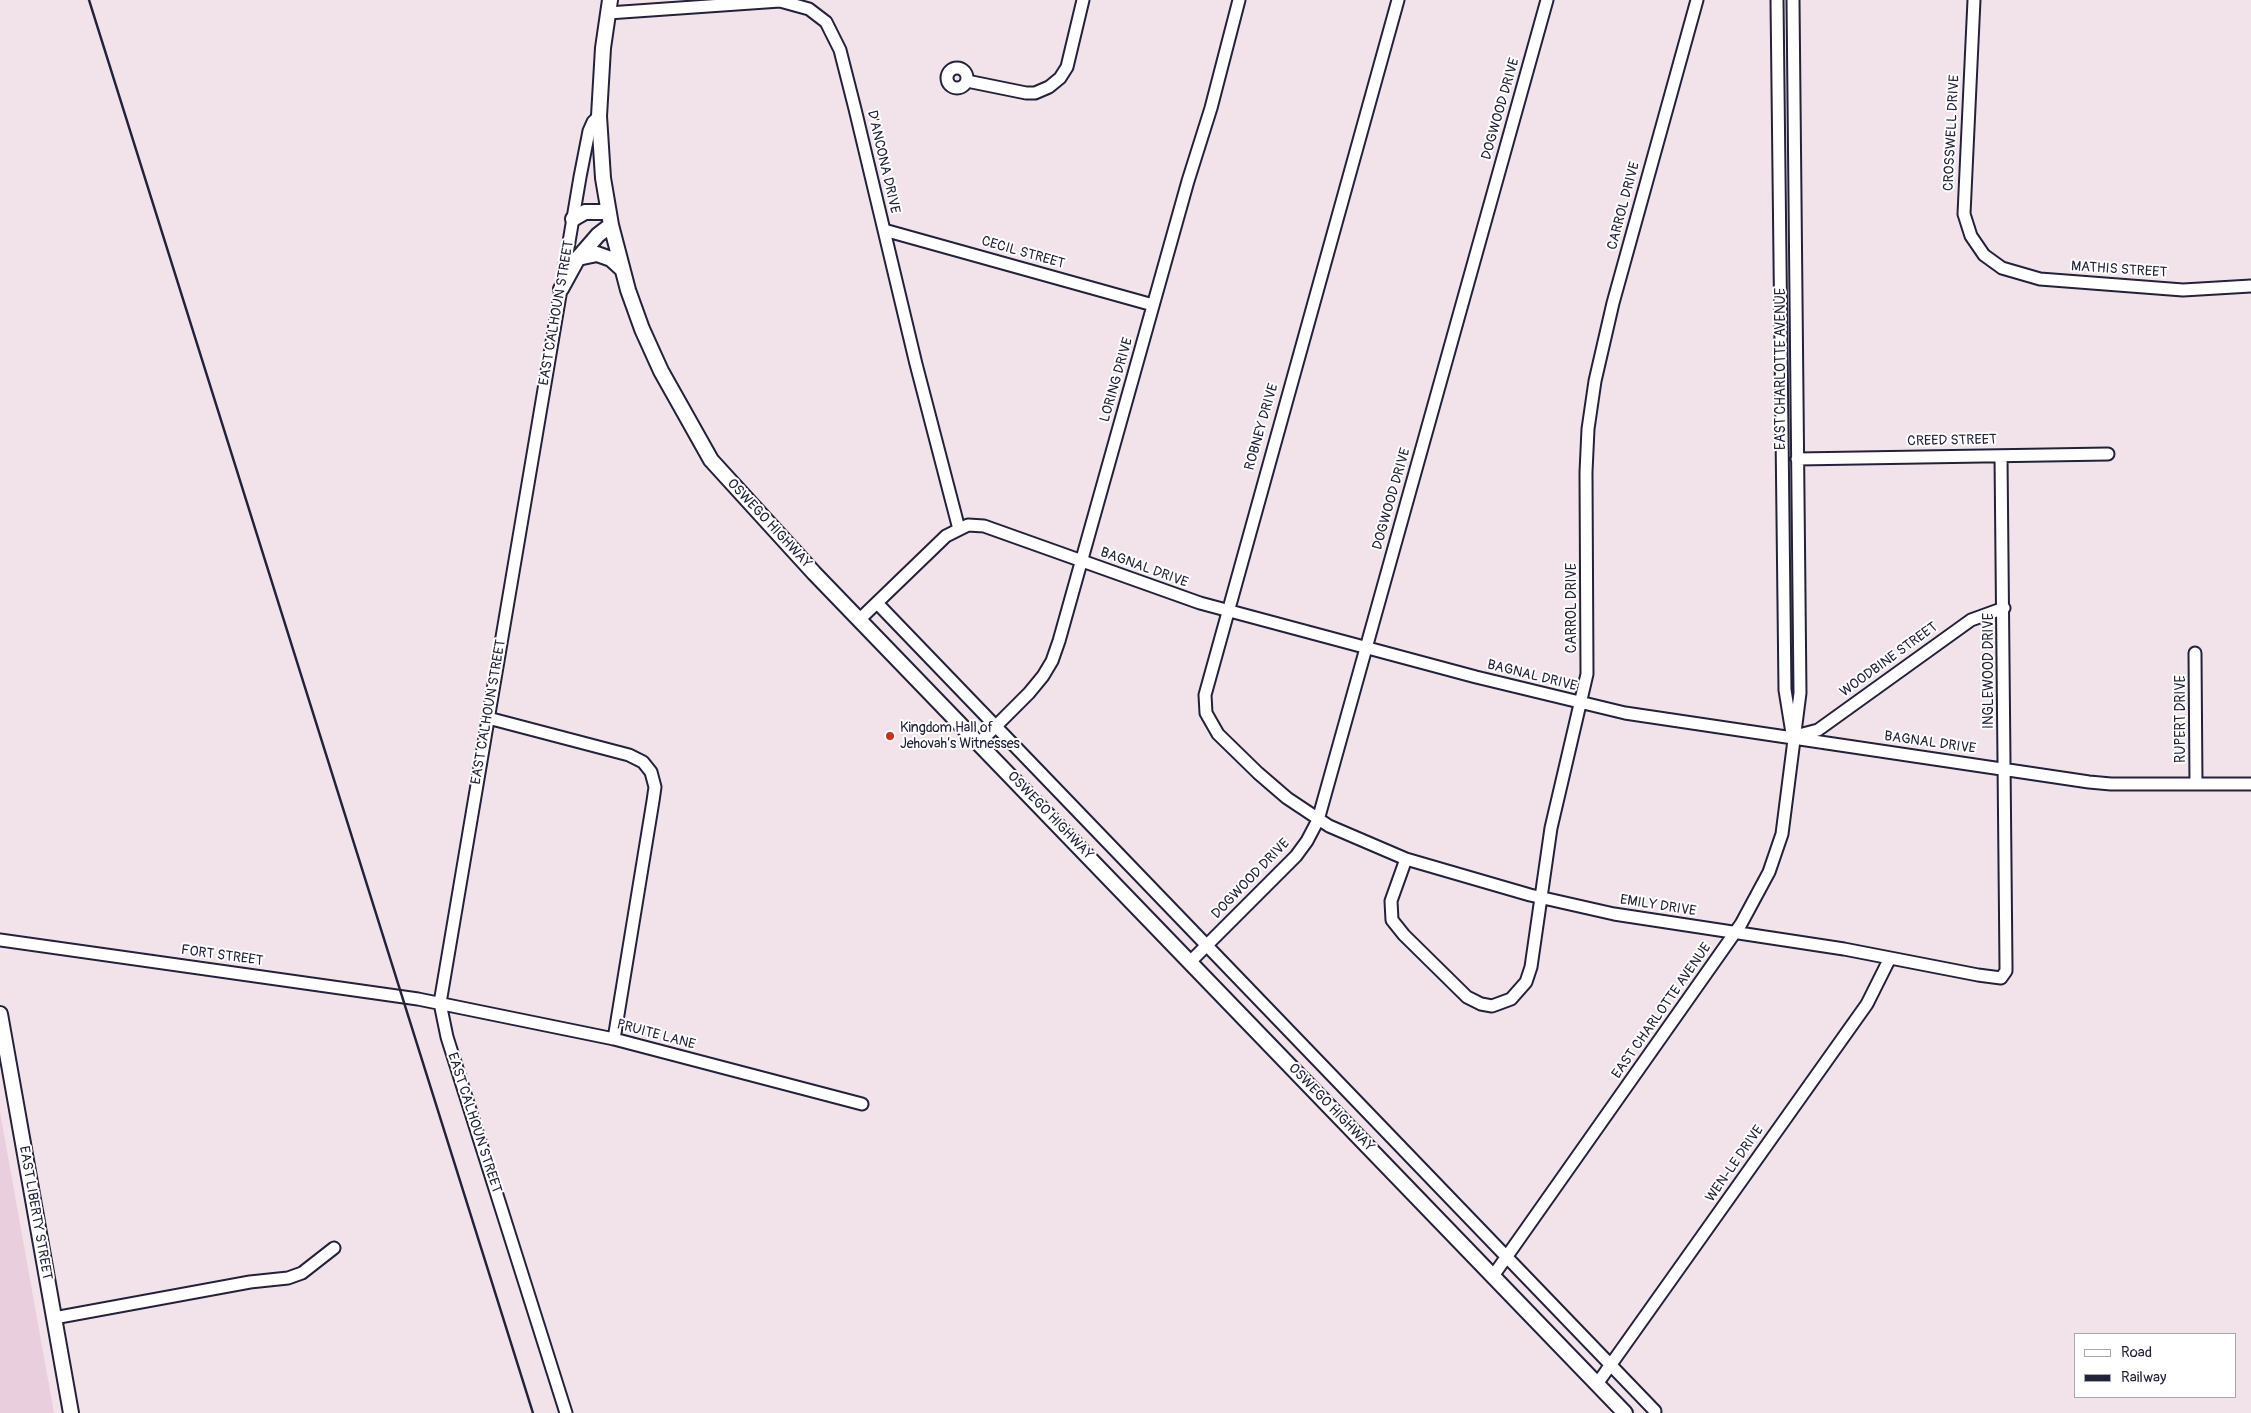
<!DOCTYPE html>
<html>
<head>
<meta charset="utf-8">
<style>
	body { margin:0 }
	#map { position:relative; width:2251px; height:1413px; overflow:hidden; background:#f2e3eb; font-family:Pangolin,sans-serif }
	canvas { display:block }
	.legend { position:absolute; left:2074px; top:1333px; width:162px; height:65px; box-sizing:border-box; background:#fff; border:1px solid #a7a7b1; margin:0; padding:6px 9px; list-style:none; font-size:15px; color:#22223b }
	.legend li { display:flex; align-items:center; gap:10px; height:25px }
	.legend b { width:25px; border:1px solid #a7a7b1 }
</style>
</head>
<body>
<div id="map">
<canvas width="2251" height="1413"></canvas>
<ul class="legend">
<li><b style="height:6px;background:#fff"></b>Road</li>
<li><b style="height:6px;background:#22223b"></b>Railway</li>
</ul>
</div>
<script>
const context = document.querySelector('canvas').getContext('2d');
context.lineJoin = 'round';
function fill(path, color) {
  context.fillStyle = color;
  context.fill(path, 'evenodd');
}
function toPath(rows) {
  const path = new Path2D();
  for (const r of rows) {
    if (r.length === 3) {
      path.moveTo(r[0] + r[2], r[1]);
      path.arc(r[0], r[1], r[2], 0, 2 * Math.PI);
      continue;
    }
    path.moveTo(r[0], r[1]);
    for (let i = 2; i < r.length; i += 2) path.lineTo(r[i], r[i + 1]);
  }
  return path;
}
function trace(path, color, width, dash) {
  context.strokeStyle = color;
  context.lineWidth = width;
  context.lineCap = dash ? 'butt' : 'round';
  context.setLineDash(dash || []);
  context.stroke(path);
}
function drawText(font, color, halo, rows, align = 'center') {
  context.font = font + ' Pangolin,sans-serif';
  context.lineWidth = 4;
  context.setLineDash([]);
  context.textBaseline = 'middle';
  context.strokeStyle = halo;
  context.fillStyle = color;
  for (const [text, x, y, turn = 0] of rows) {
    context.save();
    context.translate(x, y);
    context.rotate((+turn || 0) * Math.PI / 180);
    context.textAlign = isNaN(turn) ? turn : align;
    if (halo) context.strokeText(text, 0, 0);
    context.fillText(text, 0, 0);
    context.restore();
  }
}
const built = toPath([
	[0,1112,54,1413,0,1413]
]);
const minor = toPath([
	[1398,0,1205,695,1206,713,1218,734,1258,773,1287,798,1329,826,1406,859,1530,895,1614,914,1844,949,1978,975,2001,978,2006,971,2006,965,2001,456],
	[1777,0,1785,690,1792,733],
	[1974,0,1964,214,1971,236,1984,255,2002,268,2040,279,2183,290,2251,286],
	[608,13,780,1,809,9,826,22,840,50,855,109,916,364,959,529],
	[957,78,10],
	[967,81,1026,93,1035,93,1049,87,1060,78,1067,67,1083,0],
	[884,230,1153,305],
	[1797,459,2108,454],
	[877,603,1655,1411],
	[860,619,946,536,968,525,984,526,1200,603,1476,677,1625,713,2089,782,2111,784,2251,784],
	[2195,653,2196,784],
	[488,718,629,755,643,762,651,772,655,787,653,801,614,1039],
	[1799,735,1818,730,1971,620,2004,608],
	[979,743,1029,693,1043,676,1052,661,1059,641,1188,181,1211,108,1239,0],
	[1406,859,1391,901,1392,920,1404,935,1467,997,1481,1004,1492,1006,1511,999,1526,982,1531,967,1551,828,1587,674,1586,472,1588,429,1595,381,1613,303,1697,0],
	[0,940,418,999,614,1039,862,1104],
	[1190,962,1296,856,1307,841,1318,820,1547,0],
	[1493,1276,1741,924,1769,872,1782,834,1800,693,1793,0],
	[54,1318,250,1282,288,1278,302,1273,334,1248],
	[1597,1384,1867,1004,1890,958],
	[566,1413,447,1037,440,1003,580,177,589,131,593,122,599,116]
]);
const major = toPath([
	[610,0,603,48,599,116,603,178,611,225,628,290,642,329,661,371,711,460,814,573,1625,1413],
	[573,219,585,212,608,212],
	[578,258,597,254,611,259,622,269],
	[561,289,578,258,598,235,611,225],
	[0,1014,71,1413]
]);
const rail = toPath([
	[89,0,533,1413]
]);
const markers = [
	[890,736,5,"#c8321e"]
];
const streetNames = [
	["DOGWOOD DRIVE",1501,109,-74],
	["CROSSWELL DRIVE",1952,133,-87],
	["D'ANCONA DRIVE",883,162,77],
	["CARROL DRIVE",1624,206,-75],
	["CECIL STREET",1023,253,16],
	["MATHIS STREET",2119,270,4],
	["EAST CALHOUN STREET",557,313,-80],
	["EAST CHARLOTTE AVENUE",1781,369,-90],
	["LORING DRIVE",1117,380,-74],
	["ROBNEY DRIVE",1262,427,-74],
	["CREED STREET",1952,441,-1],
	["DOGWOOD DRIVE",1392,499,-74],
	["OSWEGO HIGHWAY",769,524,47],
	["BAGNAL DRIVE",1144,568,20],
	["CARROL DRIVE",1572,608,-90],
	["WOODBINE STREET",1889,660,-36],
	["INGLEWOOD DRIVE",1989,671,-90],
	["BAGNAL DRIVE",1532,676,14],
	["EAST CALHOUN STREET",489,712,-80],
	["RUPERT DRIVE",2181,719,-90],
	["BAGNAL DRIVE",1930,743,8],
	["OSWEGO HIGHWAY",1050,816,46],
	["DOGWOOD DRIVE",1251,879,-46],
	["EMILY DRIVE",1658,906,9],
	["FORT STREET",222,956,8],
	["EAST CHARLOTTE AVENUE",1662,1011,-55],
	["PRUITE LANE",656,1035,15],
	["OSWEGO HIGHWAY",1331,1108,46],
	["EAST CALHOUN STREET",474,1123,72],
	["WEN-LE DRIVE",1735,1164,-55],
	["EAST LIBERTY STREET",35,1213,80]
];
const poiNames = [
	["Kingdom Hall of",900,728],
	["Jehovah’s Witnesses",900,744]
];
fill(built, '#e9cfdd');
trace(minor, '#22223b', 15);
trace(major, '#22223b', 18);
trace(minor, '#fff', 11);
trace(major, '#fff', 14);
trace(rail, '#22223b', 2.5);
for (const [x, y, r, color] of markers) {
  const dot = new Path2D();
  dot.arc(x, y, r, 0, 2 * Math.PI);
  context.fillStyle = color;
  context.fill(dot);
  trace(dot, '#fff', 2);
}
drawText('14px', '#22223b', '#fff', streetNames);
drawText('14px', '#22223b', '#fff', poiNames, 'left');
</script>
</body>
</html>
